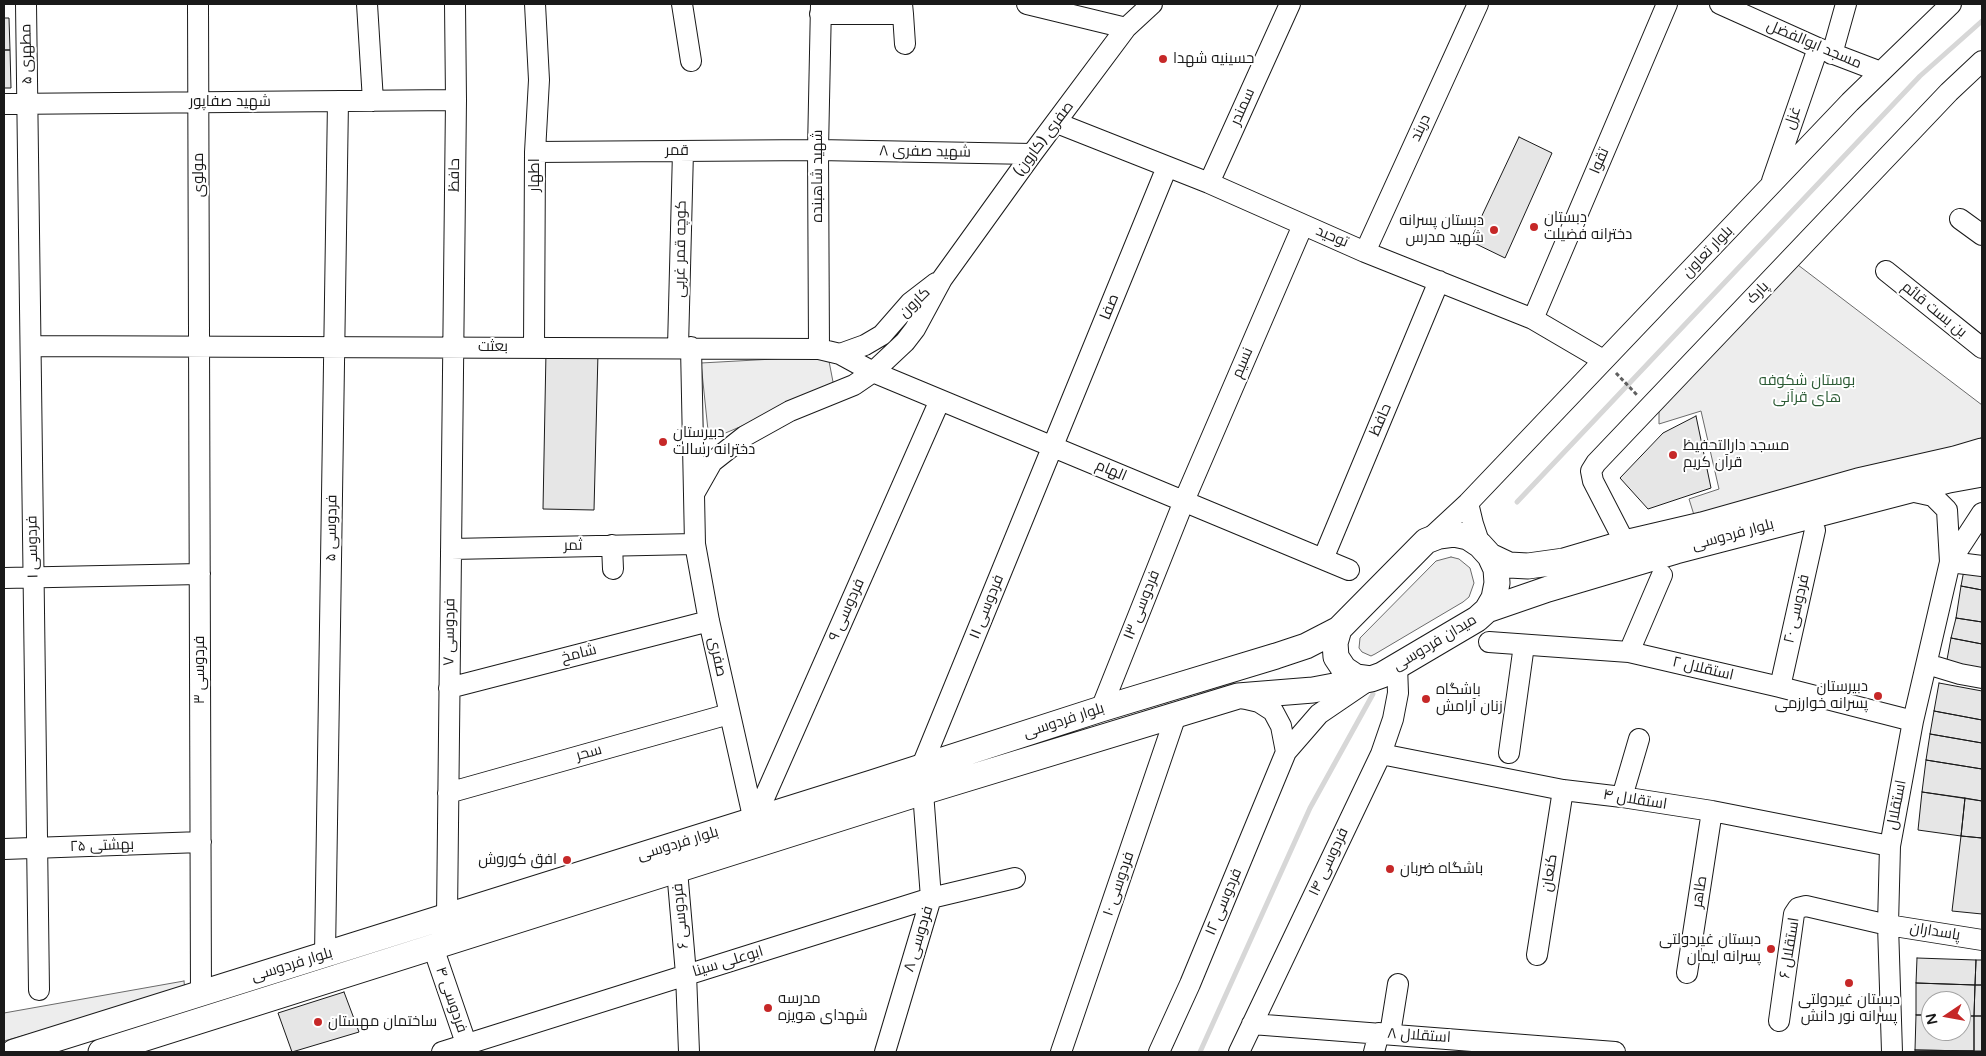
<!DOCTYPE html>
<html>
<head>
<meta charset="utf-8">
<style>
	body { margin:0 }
	#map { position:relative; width:1986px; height:1056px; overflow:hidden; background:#fff; font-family:"Varela Round",sans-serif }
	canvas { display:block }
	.frame { position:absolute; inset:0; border:5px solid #1a1a1a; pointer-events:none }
	.north { position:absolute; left:1921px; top:991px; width:50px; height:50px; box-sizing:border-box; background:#fff; border:1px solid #a3a3a3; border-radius:50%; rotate:258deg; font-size:14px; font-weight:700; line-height:20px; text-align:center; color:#1a1a1a }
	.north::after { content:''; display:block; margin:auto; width:18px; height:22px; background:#c62828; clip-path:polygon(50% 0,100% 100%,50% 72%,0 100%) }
</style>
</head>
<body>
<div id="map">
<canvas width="1986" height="1056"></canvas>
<div class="frame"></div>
<div class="north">N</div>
</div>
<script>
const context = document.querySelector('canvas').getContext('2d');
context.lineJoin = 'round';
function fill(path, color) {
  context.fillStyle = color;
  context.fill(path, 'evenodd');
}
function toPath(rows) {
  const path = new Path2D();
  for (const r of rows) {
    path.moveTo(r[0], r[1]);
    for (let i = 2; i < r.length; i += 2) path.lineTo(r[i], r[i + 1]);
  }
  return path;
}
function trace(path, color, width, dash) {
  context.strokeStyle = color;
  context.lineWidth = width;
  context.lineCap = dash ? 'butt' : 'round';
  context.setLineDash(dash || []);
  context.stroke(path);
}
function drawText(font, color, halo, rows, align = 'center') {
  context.font = font + ' "Varela Round",Cairo,sans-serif';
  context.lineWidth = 4;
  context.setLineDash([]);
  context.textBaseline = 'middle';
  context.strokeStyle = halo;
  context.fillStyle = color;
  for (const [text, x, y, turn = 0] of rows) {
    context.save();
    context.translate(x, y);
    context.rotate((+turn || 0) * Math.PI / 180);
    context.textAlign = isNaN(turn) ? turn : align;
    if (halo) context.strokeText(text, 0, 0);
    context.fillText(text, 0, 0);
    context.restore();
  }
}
const built = toPath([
	[1798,265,1982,405,1982,437,1971,444,1694,515,1689,499,1719,489,1701,411,1659,424,1659,405,1798,265],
	[828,356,834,387,709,440,701,363,828,356],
	[1451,557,1459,559,1470,568,1474,583,1469,597,1463,602,1375,654,1371,656,1362,652,1359,648,1360,638,1436,561,1451,557],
	[184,981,185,991,4,1041,4,1013,184,981]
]);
const stream = toPath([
	[1517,502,1920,76,1982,21],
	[1200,1052,1310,808,1373,694]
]);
const building = toPath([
	[4,18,9,18,10,50,4,50,4,18],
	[4,50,10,50,11,88,4,88,4,50],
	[1519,137,1552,153,1505,258,1470,241,1519,137],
	[546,352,598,353,594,510,543,509,546,352],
	[1696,416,1711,488,1648,509,1620,478,1663,433,1696,416],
	[1964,570,1982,573,1982,590,1961,586,1964,570],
	[1961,586,1982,590,1982,622,1956,618,1961,586],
	[1956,618,1982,622,1982,644,1951,638,1956,618],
	[1951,638,1982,644,1982,672,1946,665,1951,638],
	[1939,683,1982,691,1982,720,1934,711,1939,683],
	[1934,711,1982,720,1982,743,1930,734,1934,711],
	[1930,734,1982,743,1982,769,1926,760,1930,734],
	[1926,760,1982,769,1982,801,1922,792,1926,760],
	[1922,792,1965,798,1961,836,1918,830,1922,792],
	[1965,798,1982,801,1982,838,1961,836,1965,798],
	[1961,836,1982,838,1982,914,1952,911,1961,836],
	[1917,958,1976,960,1975,985,1916,983,1917,958],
	[1976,960,1982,960,1982,985,1975,985,1976,960],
	[1916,983,1975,985,1974,1016,1961,1016,1961,1001,1931,1001,1931,1015,1916,1015,1916,983],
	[1975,985,1982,985,1982,1016,1974,1016,1975,985],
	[344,992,359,1032,292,1052,278,1013,344,992],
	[1916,1015,1931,1015,1931,1031,1961,1031,1961,1016,1974,1016,1974,1051,1915,1050,1916,1015],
	[1974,1016,1982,1016,1982,1051,1974,1051,1974,1016],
	[1915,1050,1974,1051,1915,1052,1915,1050]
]);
const path = toPath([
	[1616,373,1637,395]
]);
const minor = toPath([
	[26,4,39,990],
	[198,4,201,994],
	[367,4,373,101],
	[682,4,691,61],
	[1027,4,1126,28],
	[1720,4,1818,48,1881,72],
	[820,14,903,14,902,4],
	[903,14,905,44],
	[1832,54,1846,4],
	[4,104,456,100],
	[1057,123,1209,183,1365,252,1533,319,1603,360],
	[535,152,818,150,1032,154],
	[1772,181,1818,48],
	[1209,183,1290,4],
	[1960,219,1982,235],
	[1365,252,1478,4],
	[1886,271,1982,348],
	[1533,319,1667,4],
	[31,346,819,349,840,354,873,372,1349,570],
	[534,347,535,152,539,80,535,4],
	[678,347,683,151],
	[691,347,695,544,709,621,754,821],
	[819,349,818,150,821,4],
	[840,354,865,345,882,335,910,303,936,283],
	[695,492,712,462,745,436,790,411,854,385,873,372,905,342,915,329,942,279,1032,154,1126,28,1152,4],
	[1468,503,1473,524,1480,545],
	[1427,541,1468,503,1850,102,1951,4],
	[1625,543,1593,481,1591,471,1596,463,1949,92,1982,61],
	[612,545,613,569],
	[451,549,695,544],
	[1323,559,1439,281],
	[1950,562,1982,513],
	[1950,562,1982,566],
	[4,578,200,574],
	[1489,642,1629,652,1780,687,1913,721],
	[1629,652,1662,575],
	[1927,664,1960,674,1982,678],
	[1780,687,1815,530],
	[449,688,709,621],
	[1242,698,1259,702,1273,711,1281,726,1286,752],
	[1101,709,1184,501,1303,225],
	[1509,753,1524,645],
	[1381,754,1563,790,1622,797,1712,811,1890,846],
	[921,768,1167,167],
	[448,793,729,714],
	[1622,797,1639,739],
	[754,821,940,400],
	[4,849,201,842],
	[677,870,686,974,689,1052],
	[447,917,456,100,455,4],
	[433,947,469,1052],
	[325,955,338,101],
	[1537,955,1563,790],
	[1687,973,1712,811],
	[1779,1021,1794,914,1798,908,1806,906,1888,925,1982,940],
	[1252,1024,1615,1052],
	[1390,1034,1398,984],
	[442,1052,931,898,1015,878],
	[885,1052,931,898,923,792],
	[1061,1052,1176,715],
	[1159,1052,1190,984,1286,752,1319,714,1366,682],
	[1239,1052,1381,754,1393,719,1398,693,1397,666],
	[1374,1052,1379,1033],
	[1892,1052,1888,925,1890,846,1913,721,1950,562,1947,510,1933,496,1910,491]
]);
const major = toPath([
	[1454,534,1468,537,1480,545,1490,556,1496,569,1497,583,1494,598,1487,610,1477,619,1382,675,1371,679,1356,677,1344,669,1336,657,1335,643,1339,629,1426,541,1439,536,1454,534],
	[1490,556,1509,565,1528,566,1564,561,1625,543,1702,525,1858,481,1955,459,1982,451],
	[1487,610,1548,589,1676,551,1949,480,1982,474],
	[14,1052,872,783,1101,709,1276,656,1306,646,1339,629],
	[101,1052,923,792,1238,696,1313,690,1371,679]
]);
const markers = [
	[1163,59,5,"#c62828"],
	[1534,227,5,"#c62828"],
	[1494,230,5,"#c62828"],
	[663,442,5,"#c62828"],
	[1673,455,5,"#c62828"],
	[1878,696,5,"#c62828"],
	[1426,699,5,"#c62828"],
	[567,860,5,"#c62828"],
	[1390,869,5,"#c62828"],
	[1771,949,5,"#c62828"],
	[1849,983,5,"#c62828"],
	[768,1008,5,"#c62828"],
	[318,1022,5,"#c62828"]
];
const streetNames = [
	["مسجد ابوالفضل",1814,45,23],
	["مطهری ۵",27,54,-91],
	["شهید صفاپور",230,102],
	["سمندر",1243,107,-66],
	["غزل",1793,118,-71],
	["دربند",1421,128,-65],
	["صفری (کارون)",1044,139,-53],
	["قمر",677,151],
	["شهید صفری ۸",925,152,1],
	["تقوا",1600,161,-67],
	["مولوی",199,175,-90],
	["حافظ",455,175,-89],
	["اطهار",535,175,-90],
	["شهید شاهبنده",818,176,-90],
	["توحید",1332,237,23],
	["کوچه قمر غربی",681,249,-89],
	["بلوار تعاون",1708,252,-46],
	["پارک",1758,293,-46],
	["کارون",915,303,-44],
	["صفا",1110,307,-68],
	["بن بست قائم",1934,310,39],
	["بعثت",493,347],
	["نسیم",1243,363,-67],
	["حافظ",1381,420,-67],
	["الهام",1111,471,23],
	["فردوسی ۵",332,528,-89],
	["بلوار فردوسی",1733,535,-15],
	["ثمر",573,546,-1],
	["فردوسی ۱",33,547,-91],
	["فردوسی ۱۳",1142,605,-68],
	["فردوسی ۱۱",987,607,-68],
	["فردوسی ۲۰",1797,609,-77],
	["فردوسی ۹",847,610,-66],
	["فردوسی ۷",450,632,-89],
	["میدان فردوسی",1435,643,-31],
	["شامخ",579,654,-14],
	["صفری",717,657,78],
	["استقلال ۲",1703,669,13],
	["فردوسی ۳",200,670,-90],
	["بلوار فردوسی",1064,721,-18],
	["سحر",589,753,-16],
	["استقلال ۴",1635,800,9],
	["استقلال",1897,805,-79],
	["بلوار فردوسی",678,844,-17],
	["بهشتی ۲۵",102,846,-2],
	["فردوسی ۱۴",1329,862,-65],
	["کنعان",1550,873,-81],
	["فردوسی ۱۰",1119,884,-71],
	["طاهر",1700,892,-81],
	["فردوسی ۱۲",1224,902,-67],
	["فردوسی ۶",681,916,-95],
	["پاسداران",1935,932,9],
	["فردوسی ۸",919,939,-73],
	["استقلال ۶",1790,948,-81],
	["ابوعلی سینا",728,962,-17],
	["بلوار فردوسی",292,965,-17],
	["فردوسی ۴",451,1000,71],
	["استقلال ۸",1419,1036,4]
];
const poiNames = [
	["حسینیه شهدا",1173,59],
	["دبستان",1544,218],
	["دخترانه فضیلت",1544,235],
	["دبستان پسرانه",1484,221,"right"],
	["شهید مدرس",1484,238,"right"],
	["دبیرستان",673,433],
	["دخترانه رسالت",673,450],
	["مسجد دارالتحفیظ",1683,446],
	["قرآن کریم",1683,463],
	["دبیرستان",1868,687,"right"],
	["پسرانه خوارزمی",1868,704,"right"],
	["باشگاه",1436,690],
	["زنان آرامش",1436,707],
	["افق کوروش",557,860,"right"],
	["باشگاه ضربان",1400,869],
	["دبستان غیردولتی",1761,940,"right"],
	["پسرانه ایمان",1761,957,"right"],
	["مدرسه",778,999],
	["شهدای هویزه",778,1016],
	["دبستان غیردولتی",1849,1000,"center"],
	["پسرانه نور دانش",1849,1017,"center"],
	["ساختمان مهستان",328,1022]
];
const parkNames = [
	["بوستان شکوفه",1807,381],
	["های قرآنی",1807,398]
];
fill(built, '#ededed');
trace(built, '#6a6a6a', 1);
trace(stream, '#d7d7d7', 5);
fill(building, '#e6e6e6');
trace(building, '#1a1a1a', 1);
trace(minor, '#1a1a1a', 22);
trace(major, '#1a1a1a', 27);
trace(path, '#5f5f5f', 3, [4, 2.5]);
trace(minor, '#fff', 20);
trace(major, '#fff', 25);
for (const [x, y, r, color] of markers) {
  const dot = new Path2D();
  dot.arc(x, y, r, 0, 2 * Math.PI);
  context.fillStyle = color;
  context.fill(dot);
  trace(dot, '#fff', 2);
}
drawText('15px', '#1a1a1a', '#fff', streetNames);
drawText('15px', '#1a1a1a', '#fff', poiNames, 'left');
drawText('15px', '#2b5a34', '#fff', parkNames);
</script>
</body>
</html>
